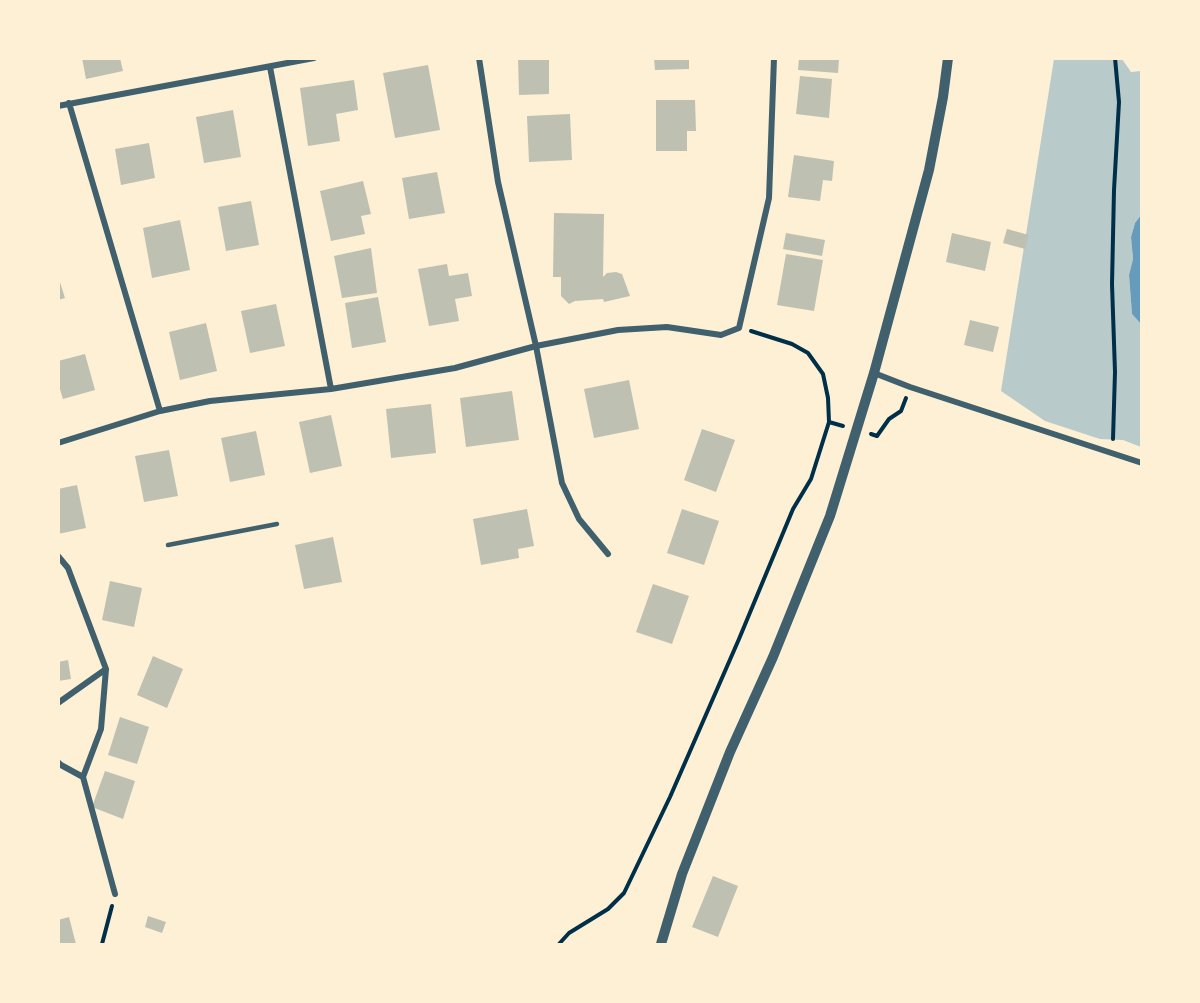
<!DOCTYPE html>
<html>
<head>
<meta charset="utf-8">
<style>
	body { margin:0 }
	#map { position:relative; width:1200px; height:1003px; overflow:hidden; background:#fdf0d5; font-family:Montserrat,sans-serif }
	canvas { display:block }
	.frame { position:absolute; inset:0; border:60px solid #fdf0d5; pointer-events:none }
</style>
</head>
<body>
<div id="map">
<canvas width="1200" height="1003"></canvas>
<div class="frame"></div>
</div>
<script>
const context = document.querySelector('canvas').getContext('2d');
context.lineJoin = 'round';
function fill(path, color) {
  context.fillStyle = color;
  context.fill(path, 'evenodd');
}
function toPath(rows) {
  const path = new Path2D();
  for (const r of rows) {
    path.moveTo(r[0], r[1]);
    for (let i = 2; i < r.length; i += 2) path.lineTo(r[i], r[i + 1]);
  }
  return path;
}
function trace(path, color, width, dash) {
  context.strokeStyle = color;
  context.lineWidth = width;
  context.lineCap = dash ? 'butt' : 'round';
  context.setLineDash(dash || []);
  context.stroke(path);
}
const green = toPath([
	[1054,59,1122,59,1131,72,1141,71,1141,215,1135,223,1131,237,1133,259,1129,275,1132,314,1141,324,1141,447,1123,440,1100,439,1045,421,1001,391]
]);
const water = toPath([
	[1141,215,1141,324,1132,314,1129,275,1133,259,1131,237,1135,223]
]);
const building = toPath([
	[82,58,120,58,123,71,86,79],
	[518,58,549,58,549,94,519,95],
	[654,58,689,58,689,69,655,70],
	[799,58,839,59,838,73,798,70],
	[428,65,440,130,395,138,383,73],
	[800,76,832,79,829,118,796,114],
	[354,80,358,110,336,114,340,141,308,146,300,88],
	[656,100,695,100,696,131,687,131,687,151,656,151],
	[233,110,241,157,204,163,196,117],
	[570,114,572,160,529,162,527,116],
	[149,143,155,178,121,185,115,149],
	[794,155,834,161,832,181,823,180,820,201,788,197],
	[437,172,445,213,409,219,402,178],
	[363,181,371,214,361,216,365,234,331,241,320,191],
	[251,201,259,245,226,251,218,207],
	[554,213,604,214,603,277,607,273,616,272,622,274,630,296,604,302,603,299,575,301,569,304,561,296,561,277,553,277],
	[180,220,190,270,152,278,143,228],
	[1007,229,1029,235,1025,249,1003,243],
	[786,233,825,240,822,256,783,249],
	[952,233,991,242,985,271,946,262],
	[371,248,377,293,342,298,334,256],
	[786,254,823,260,814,311,777,305],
	[447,264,449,276,468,273,472,296,455,299,459,321,429,326,418,269],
	[58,276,65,298,58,300],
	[378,297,386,342,352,348,345,303],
	[276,304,285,346,250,353,241,311],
	[970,320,999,327,993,352,964,345],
	[206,323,217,371,180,380,169,332],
	[85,354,95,390,63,399,58,383,58,361],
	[629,380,639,429,594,438,584,389],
	[512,391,519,440,466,447,460,398],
	[431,404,436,453,391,458,386,409],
	[331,415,342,466,310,473,299,422],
	[702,429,735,440,716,492,684,480],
	[256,431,265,475,230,482,221,438],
	[169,450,178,496,144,502,135,456],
	[77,485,86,528,58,534,58,489],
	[527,509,534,546,518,549,519,558,481,565,473,519],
	[682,509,719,521,704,565,667,553],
	[333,537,342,582,304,589,295,545],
	[110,581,142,588,134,627,102,620],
	[653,584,689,596,672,644,636,632],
	[153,656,183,669,167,708,137,695],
	[68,660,71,679,58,681,58,662],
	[120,717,149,727,137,764,108,755],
	[105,771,135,781,123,819,92,807],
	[713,876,738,886,718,937,692,927],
	[148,916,166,922,162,933,145,927],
	[69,917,76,944,58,944,58,920]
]);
const path = toPath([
	[829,422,843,426],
	[871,434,877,436,889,419,901,411,906,398],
	[1113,439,1115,372,1112,284,1114,190,1119,102,1115,58],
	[102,944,112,906],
	[559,944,569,933,608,909,624,893,670,797,739,639,793,509,811,479,829,422,828,398,823,374,808,353,792,344,751,331]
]);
const service = toPath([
	[168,545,277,524]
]);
const minor = toPath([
	[479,58,498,182,536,346,562,483,579,519,608,554],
	[270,67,331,389],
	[69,103,160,411],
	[58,106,314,58],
	[874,373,910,387,1142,463],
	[58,443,160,411,210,401,331,389,455,368,536,346,618,330,667,327,721,335,739,328,769,198,774,58],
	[58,556,68,568,106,669,101,729,83,777,115,894],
	[58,703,106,669],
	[58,762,61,765,83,777]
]);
const tertiary = toPath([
	[661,944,682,874,730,752,773,657,830,516,874,373,929,170,943,97,948,58]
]);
fill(green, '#b9caca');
fill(water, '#669bbc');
fill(building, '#bec0b2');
trace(path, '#003049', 4);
trace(service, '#3f606c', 4.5);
trace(minor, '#3f606c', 6);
trace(tertiary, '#3f606c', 10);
</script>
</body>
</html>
